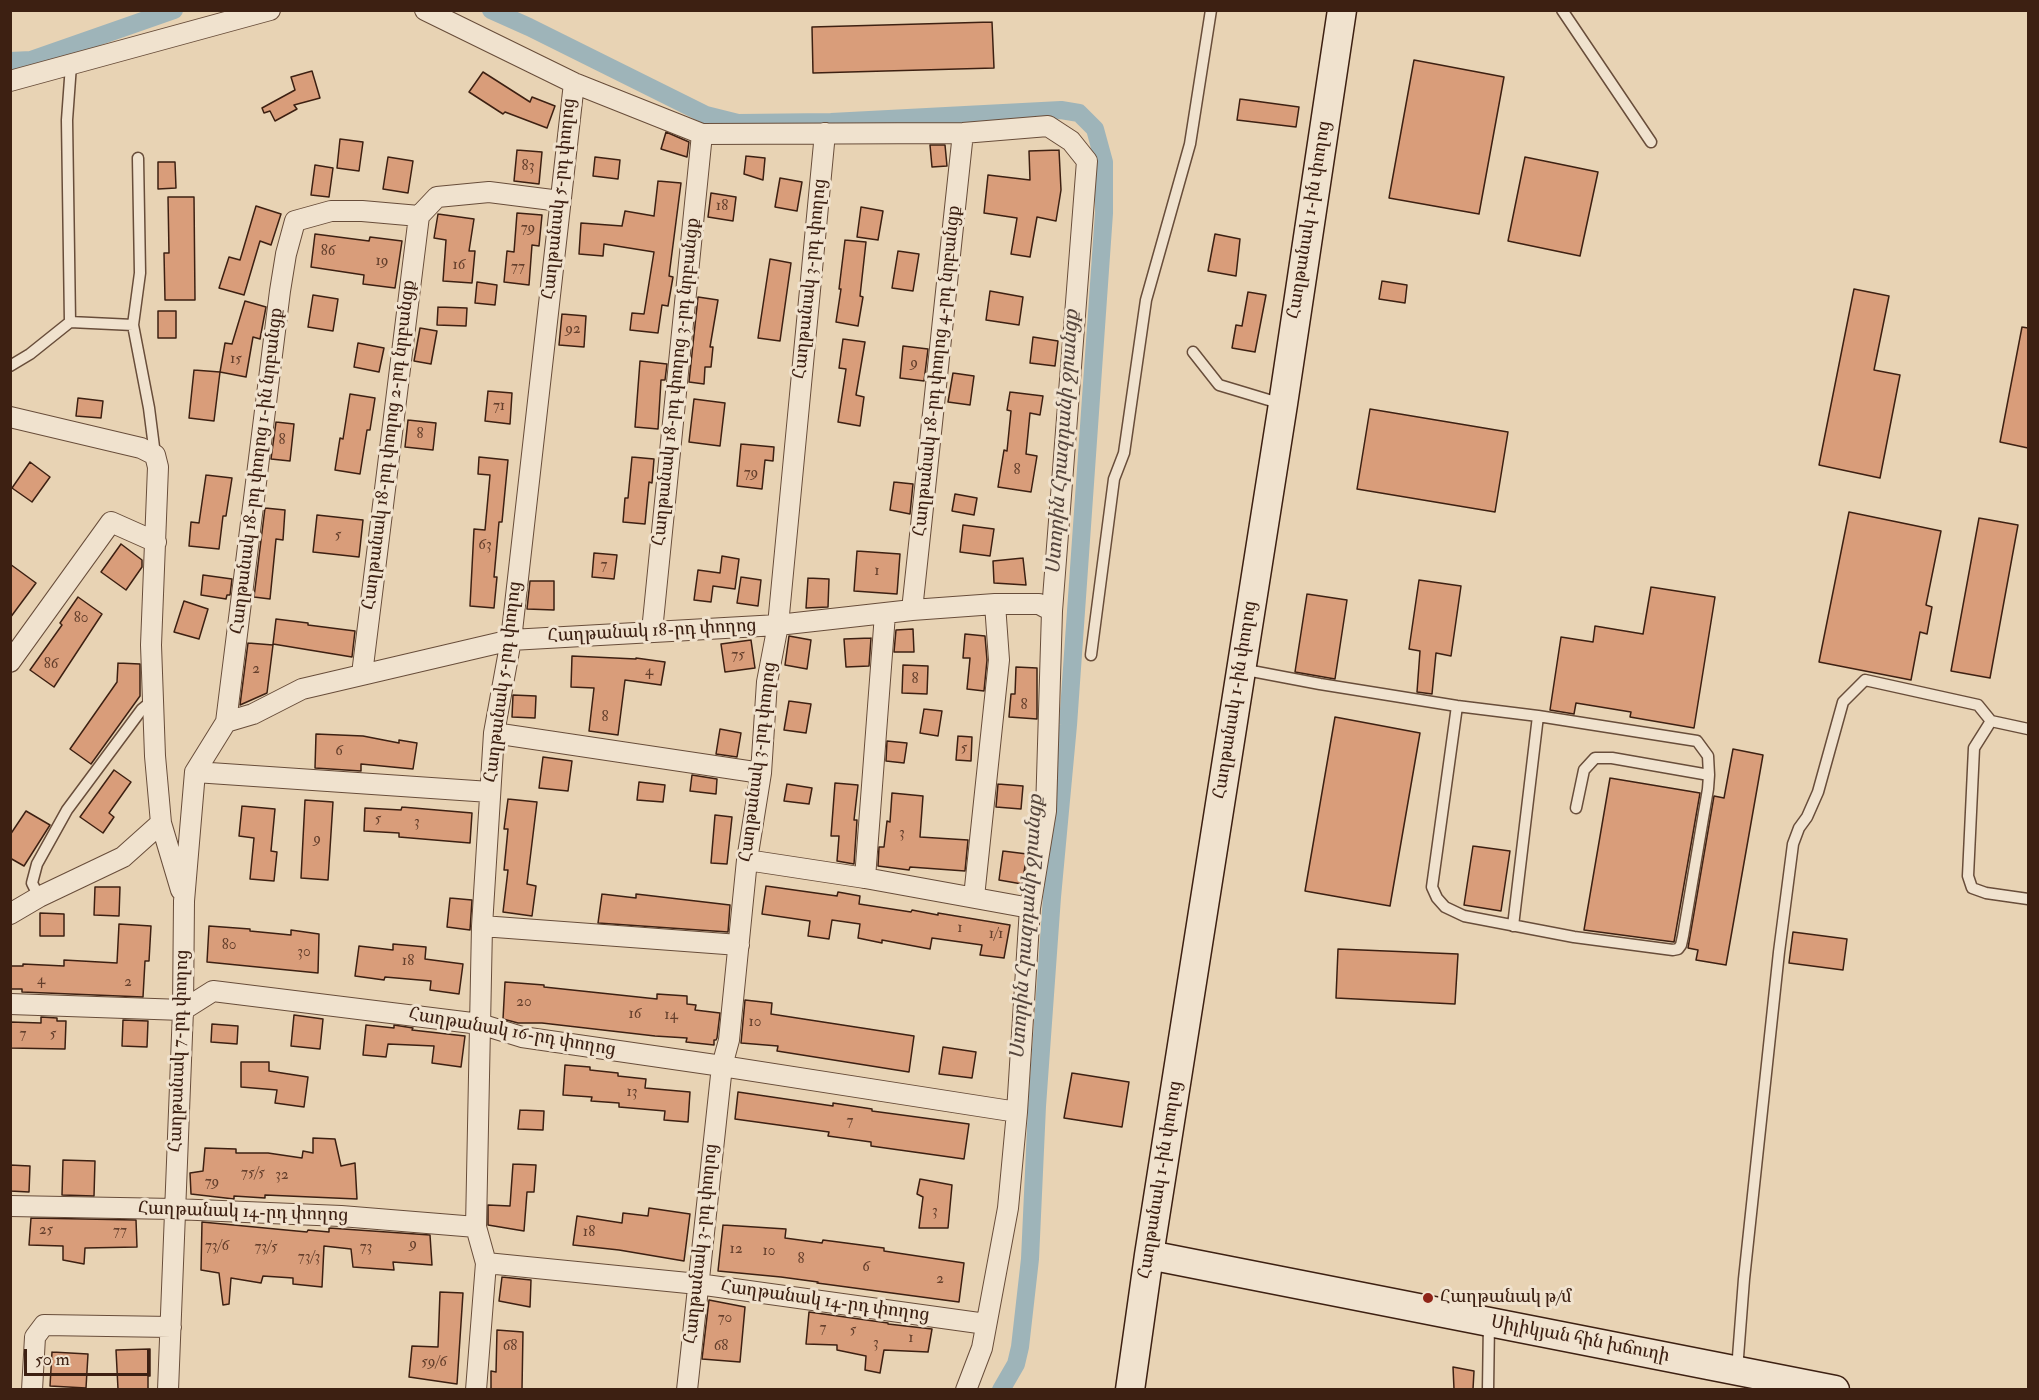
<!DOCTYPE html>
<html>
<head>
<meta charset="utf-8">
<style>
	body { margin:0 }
	#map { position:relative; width:2039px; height:1400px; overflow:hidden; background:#e8d3b4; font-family:"IM FELL Double Pica",serif }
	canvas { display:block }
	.frame { position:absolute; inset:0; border:12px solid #3d2012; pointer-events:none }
	.scale { position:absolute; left:24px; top:1349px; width:126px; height:27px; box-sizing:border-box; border:3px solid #3d2012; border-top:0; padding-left:8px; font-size:18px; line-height:21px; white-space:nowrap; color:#3d2012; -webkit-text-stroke:4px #f0e2ce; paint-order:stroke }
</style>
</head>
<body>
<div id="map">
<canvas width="2039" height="1400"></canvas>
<div class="frame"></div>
<div class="scale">50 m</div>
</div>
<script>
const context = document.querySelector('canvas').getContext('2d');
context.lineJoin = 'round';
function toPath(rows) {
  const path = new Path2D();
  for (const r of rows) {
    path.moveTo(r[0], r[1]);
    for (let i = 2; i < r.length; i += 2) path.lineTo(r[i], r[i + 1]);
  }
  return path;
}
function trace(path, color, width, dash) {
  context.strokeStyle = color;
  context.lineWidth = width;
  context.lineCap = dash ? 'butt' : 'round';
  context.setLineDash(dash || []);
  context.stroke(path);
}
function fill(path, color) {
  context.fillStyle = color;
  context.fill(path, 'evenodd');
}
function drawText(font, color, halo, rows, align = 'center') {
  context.font = font + ' "IM FELL Double Pica","Noto Serif Armenian",serif';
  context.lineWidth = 6;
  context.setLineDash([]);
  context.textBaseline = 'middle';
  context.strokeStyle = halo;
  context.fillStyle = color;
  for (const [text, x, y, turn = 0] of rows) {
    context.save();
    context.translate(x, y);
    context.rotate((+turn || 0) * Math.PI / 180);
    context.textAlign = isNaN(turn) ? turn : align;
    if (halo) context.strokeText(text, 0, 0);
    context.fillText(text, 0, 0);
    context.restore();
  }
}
const canal = toPath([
	[491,10,529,27,706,115,738,123,831,122,1061,110,1079,113,1095,129,1104,162,1104,213,1068,725,1052,897,1037,1106,1030,1259,1020,1347,1016,1364,1001,1390],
	[10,61,31,60,174,10]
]);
const building = toPath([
	[992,22,994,68,813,73,812,27,992,22],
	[1414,60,1504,77,1479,214,1389,198,1414,60],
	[312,71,320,98,294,105,297,109,275,121,270,111,264,113,262,108,295,90,291,77,312,71],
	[483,72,530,102,532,97,555,106,547,128,505,112,503,114,469,92,483,72],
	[1240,99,1299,107,1296,127,1237,120,1240,99],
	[666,132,689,142,687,157,661,149,666,132],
	[340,139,363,142,359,171,337,168,340,139],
	[930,145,945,145,947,166,932,167,930,145],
	[517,150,542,152,539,184,514,181,517,150],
	[1059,150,1061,190,1056,221,1037,217,1030,257,1011,254,1017,218,984,213,988,175,1030,180,1029,151,1059,150],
	[746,156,765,158,763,180,744,174,746,156],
	[388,157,413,161,408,193,383,189,388,157],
	[595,157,620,160,618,179,593,176,595,157],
	[1525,157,1598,172,1580,256,1508,241,1525,157],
	[158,162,175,162,176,188,158,189,158,162],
	[315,165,333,168,329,197,311,195,315,165],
	[780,178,802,182,797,211,775,207,780,178],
	[658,181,681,183,669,276,673,277,668,306,662,305,658,333,630,330,632,313,644,314,654,252,604,244,603,256,579,254,581,223,622,226,625,211,654,216,658,181],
	[711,193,736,197,733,221,708,217,711,193],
	[168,197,194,197,195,300,165,300,164,253,169,253,168,197],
	[256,206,281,214,271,245,260,241,244,295,219,288,229,257,240,260,256,206],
	[861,207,883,211,878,240,857,237,861,207],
	[517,213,542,215,539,246,532,245,529,285,504,282,507,251,514,252,517,213],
	[438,214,474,219,469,251,475,251,472,283,443,281,446,240,434,238,438,214],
	[315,234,369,241,370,237,402,241,395,288,363,284,364,275,311,267,315,234],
	[1215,234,1240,239,1236,276,1208,271,1215,234],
	[845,240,866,242,860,296,863,297,858,326,836,322,841,289,839,289,845,240],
	[898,251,919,254,913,291,892,288,898,251],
	[770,259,791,263,780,341,758,338,770,259],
	[1382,281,1407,285,1405,303,1379,299,1382,281],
	[477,282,497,285,495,305,475,303,477,282],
	[1854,289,1889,296,1874,370,1900,375,1880,478,1819,465,1854,289],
	[990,291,1023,297,1019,325,986,320,990,291],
	[1248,292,1266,295,1255,352,1232,348,1236,325,1242,326,1248,292],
	[313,295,338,299,333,331,308,327,313,295],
	[698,297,718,300,710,347,713,347,711,367,705,367,704,384,689,382,698,297],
	[245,301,266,307,260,339,253,337,246,377,220,372,225,343,232,344,245,301],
	[438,307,467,308,466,326,437,325,438,307],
	[158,311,176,311,176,338,158,338,158,311],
	[562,314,586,316,584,347,559,345,562,314],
	[2022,327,2028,328,2028,448,2000,442,2022,327],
	[420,328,437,331,431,364,414,361,420,328],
	[1033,337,1058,341,1055,366,1030,363,1033,337],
	[843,339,865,342,856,395,864,397,860,426,838,422,846,369,839,368,843,339],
	[358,343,384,348,379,372,354,367,358,343],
	[903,346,928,349,924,381,900,378,903,346],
	[640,361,667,364,665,380,661,380,658,429,635,427,640,361],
	[194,370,220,372,214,421,189,418,194,370],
	[953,373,974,376,970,405,948,402,953,373],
	[488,391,512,393,510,424,485,421,488,391],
	[1010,392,1043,396,1040,415,1030,413,1026,454,1037,456,1031,492,998,487,1004,450,1007,451,1011,411,1007,410,1010,392],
	[350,394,375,398,370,430,367,430,360,474,335,470,340,438,343,439,350,394],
	[78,398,103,401,101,418,76,416,78,398],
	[694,399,725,403,720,446,689,442,694,399],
	[1370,409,1508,432,1495,512,1357,489,1370,409],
	[408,420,436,423,433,450,405,447,408,420],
	[276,422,294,424,290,461,271,459,276,422],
	[741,444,774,447,773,461,765,460,762,489,737,486,741,444],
	[479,457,508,460,502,522,499,522,494,577,497,577,494,608,470,606,474,529,485,530,490,475,478,474,479,457],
	[632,457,654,459,652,483,649,482,645,524,623,522,625,498,628,498,632,457],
	[30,462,50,477,32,502,12,488,30,462],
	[206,475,232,478,226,516,223,516,219,549,189,546,191,522,199,523,206,475],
	[894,482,913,484,910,514,890,510,894,482],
	[955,494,977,498,974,515,952,511,955,494],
	[265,508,285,510,283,540,276,539,270,599,254,597,265,508],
	[1849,512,1941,531,1926,605,1932,607,1927,634,1920,632,1911,680,1819,662,1849,512],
	[317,515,363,520,359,557,313,552,317,515],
	[1979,518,2018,525,1990,678,1951,671,1979,518],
	[963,525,994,529,990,556,960,552,963,525],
	[121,544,142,560,142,567,126,590,101,572,121,544],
	[857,551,900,554,897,594,854,591,857,551],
	[594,553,617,555,614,579,592,577,594,553],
	[722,556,739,559,735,589,713,586,711,602,694,600,698,570,720,573,722,556],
	[1023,558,1026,585,994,583,993,561,1023,558],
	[10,564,36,583,10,618,10,564],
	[203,575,232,579,230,595,227,595,226,599,201,595,203,575],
	[741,577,761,580,758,606,737,603,741,577],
	[808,578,829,579,828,607,806,608,808,578],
	[1419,580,1461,586,1451,656,1436,653,1432,694,1417,692,1420,651,1409,649,1419,580],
	[530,581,554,581,554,610,527,609,530,581],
	[1651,587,1715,597,1694,728,1630,717,1631,712,1576,703,1574,714,1550,710,1561,637,1593,642,1595,626,1643,634,1651,587],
	[1307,594,1347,600,1335,679,1295,672,1307,594],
	[78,597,102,614,54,687,30,670,62,625,60,623,78,597],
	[184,601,208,609,199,639,174,632,184,601],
	[276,619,308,623,308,625,355,631,352,657,273,644,276,619],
	[913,629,914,652,894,652,896,630,913,629],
	[965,634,985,636,987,660,984,691,967,689,970,658,963,658,965,634],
	[789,636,811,640,807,669,785,665,789,636],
	[871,638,869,666,846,667,844,639,871,638],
	[751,640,755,668,725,672,721,644,751,640],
	[248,643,273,645,267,693,240,705,248,643],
	[572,656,636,659,636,658,665,662,661,685,625,680,618,735,589,731,594,688,571,687,572,656],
	[118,663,140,664,140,696,91,764,70,749,117,682,118,663],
	[903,665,928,666,927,694,902,693,903,665],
	[1016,667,1037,668,1037,719,1009,717,1011,694,1015,694,1016,667],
	[513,695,536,696,535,718,512,717,513,695],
	[789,701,811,704,806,733,784,730,789,701],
	[924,709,942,711,938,736,920,733,924,709],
	[1335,717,1420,733,1390,906,1305,891,1335,717],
	[720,729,741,733,737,757,716,754,720,729],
	[316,734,363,736,399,743,399,740,417,743,413,769,361,764,361,771,315,768,316,734],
	[958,736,972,737,971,761,956,760,958,736],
	[887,741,907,743,904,763,886,761,887,741],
	[1733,749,1763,755,1726,965,1696,960,1698,950,1688,948,1714,796,1724,798,1733,749],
	[543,757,572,761,568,791,539,788,543,757],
	[114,770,131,782,109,813,114,817,103,833,80,817,114,770],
	[692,775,717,779,716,794,690,791,692,775],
	[1610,778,1700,793,1674,942,1584,930,1610,778],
	[639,782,665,785,663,802,637,800,639,782],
	[835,783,858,785,854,820,857,820,854,864,837,861,839,836,831,836,835,783],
	[787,784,812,788,809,804,784,801,787,784],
	[998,784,1023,786,1021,809,996,807,998,784],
	[892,793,923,796,920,837,968,840,965,871,910,867,909,870,878,866,879,847,884,847,887,821,890,822,892,793],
	[508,799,537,802,527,884,536,886,532,916,503,912,508,870,504,870,508,829,504,829,508,799],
	[305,800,333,802,328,880,301,878,305,800],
	[242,806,275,809,271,851,277,852,274,881,250,879,254,838,239,836,242,806],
	[402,807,472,813,470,843,399,837,399,833,364,831,365,808,401,810,402,807],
	[26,811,50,825,24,866,10,858,10,835,26,811],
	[715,815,732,817,727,864,711,863,715,815],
	[1473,846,1510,851,1501,911,1464,905,1473,846],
	[1003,851,1027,854,1022,884,999,880,1003,851],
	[766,886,837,896,838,892,860,896,859,904,911,912,912,910,938,915,938,913,1010,925,1004,958,980,955,982,945,932,938,930,949,882,940,882,943,858,938,860,924,832,920,829,939,808,936,810,921,762,914,766,886],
	[95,887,120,887,119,916,94,915,95,887],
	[602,894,636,898,636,894,730,905,728,932,598,923,602,894],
	[450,898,472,900,470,930,447,927,450,898],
	[40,913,64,914,64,936,40,936,40,913],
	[119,924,151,926,149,961,145,961,143,997,22,992,22,989,10,989,10,966,23,966,23,964,64,966,64,960,117,963,119,924],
	[209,926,250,929,250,931,291,935,291,930,319,934,318,973,207,962,209,926],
	[1793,932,1847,939,1843,970,1789,963,1793,932],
	[393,944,426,947,425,959,463,964,459,994,430,990,431,981,385,977,384,980,355,976,359,946,393,950,393,944],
	[1338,949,1458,954,1455,1004,1336,998,1338,949],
	[505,982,544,985,544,987,657,999,657,994,687,996,687,1004,696,1005,695,1010,720,1013,717,1038,716,1040,714,1040,714,1045,686,1042,687,1038,655,1036,542,1023,518,1023,503,1019,505,982],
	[745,1000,772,1003,771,1014,914,1036,909,1072,777,1051,778,1046,741,1043,745,1000],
	[294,1015,323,1019,320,1049,291,1046,294,1015],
	[41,1017,57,1018,57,1021,66,1021,65,1049,10,1048,10,1022,41,1023,41,1017],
	[123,1020,148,1021,147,1047,122,1046,123,1020],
	[212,1024,238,1026,237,1044,211,1042,212,1024],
	[366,1025,394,1028,394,1025,413,1028,412,1030,465,1036,461,1067,432,1063,434,1046,388,1044,386,1057,363,1055,366,1025],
	[943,1047,976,1052,972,1078,939,1074,943,1047],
	[241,1062,269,1062,269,1071,308,1077,304,1107,275,1103,277,1090,241,1087,241,1062],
	[565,1065,590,1067,590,1070,618,1073,618,1076,646,1079,645,1088,690,1092,688,1122,664,1120,665,1111,619,1107,619,1103,591,1101,592,1097,563,1095,565,1065],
	[1072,1073,1129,1082,1122,1127,1064,1118,1072,1073],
	[738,1092,833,1106,833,1103,872,1109,872,1111,969,1124,964,1159,871,1146,871,1142,828,1136,829,1132,735,1119,738,1092],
	[520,1110,544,1111,543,1130,518,1129,520,1110],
	[313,1138,335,1139,341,1166,355,1163,357,1199,265,1195,265,1198,234,1196,234,1199,191,1194,190,1173,203,1171,205,1148,236,1149,236,1153,268,1153,302,1158,303,1151,313,1153,313,1138],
	[63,1160,95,1161,94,1196,62,1195,63,1160],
	[513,1164,536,1165,534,1192,527,1192,524,1231,488,1225,488,1205,510,1206,513,1164],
	[10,1165,30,1166,29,1192,10,1191,10,1165],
	[920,1179,952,1185,948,1228,919,1228,923,1197,917,1194,920,1179],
	[649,1208,690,1214,684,1261,619,1250,573,1245,577,1216,622,1223,623,1213,648,1216,649,1208],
	[31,1218,136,1220,137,1247,85,1248,84,1264,63,1260,63,1246,29,1245,31,1218],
	[202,1222,307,1232,308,1230,329,1232,329,1228,430,1235,432,1265,393,1262,394,1270,353,1267,351,1249,324,1246,322,1287,293,1284,293,1278,263,1276,261,1283,231,1278,229,1304,223,1305,219,1273,201,1270,202,1222],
	[723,1225,786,1229,785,1238,822,1243,823,1240,884,1248,884,1251,964,1263,959,1302,817,1283,818,1282,781,1277,718,1271,723,1225],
	[502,1277,531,1280,530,1307,499,1301,502,1277],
	[440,1292,463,1293,457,1384,409,1377,412,1346,438,1347,440,1292],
	[709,1300,745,1307,740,1362,702,1359,709,1300],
	[809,1312,888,1323,888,1324,932,1329,928,1352,884,1350,880,1373,865,1370,866,1356,837,1350,837,1345,806,1344,809,1312],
	[497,1330,523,1332,522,1389,491,1389,491,1371,496,1372,497,1330],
	[150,1349,150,1376,148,1376,148,1389,118,1389,116,1350,150,1349],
	[52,1352,88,1354,86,1388,50,1386,52,1352],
	[1453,1367,1474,1371,1473,1389,1454,1389,1453,1367]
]);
const lane = toPath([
	[1562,10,1651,142],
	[138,158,140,273,133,325,149,408,155,455],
	[70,322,133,325],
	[1193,352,1219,385,1282,404],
	[10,366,30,354,70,322,67,120,71,65],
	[1091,655,1114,479,1124,453,1146,300,1190,144,1211,10],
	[1241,669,1320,684,1457,706,1538,716,1697,741,1708,756,1709,775,1612,758,1595,758,1584,770,1576,808],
	[1457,706,1432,887,1437,898,1445,907,1464,916,1574,937,1673,950,1678,949,1681,945,1683,936,1708,789,1709,775],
	[1991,721,1974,748,1968,876,1972,888,1986,893,2028,899],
	[39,897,32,883,37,864,67,810,142,709,153,700],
	[1513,926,1538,716],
	[1737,1370,1744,1279,1779,952,1793,844,1799,828,1807,817,1818,792,1843,702,1865,680,1978,705,1991,721,2028,729],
	[1488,1390,1489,1322]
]);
const street = toPath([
	[425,10,574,83,702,134,963,133,1048,126,1071,141,1087,161,1052,611,1046,811,1030,908,1017,1112,1008,1208,982,1348,966,1390],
	[10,81,270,10],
	[10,417,141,448,155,455,158,467,151,645,155,756,161,823,181,890],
	[912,610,963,133],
	[652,631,702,134],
	[10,662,111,522,156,542],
	[362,674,419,216],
	[226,722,253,714,302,689,511,640,778,625,912,610,995,604,1039,604,1052,611],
	[494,733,761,773],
	[195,772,490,792],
	[747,860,865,878,1030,908],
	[865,878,885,614],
	[974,897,999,660,995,604],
	[10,914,39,897,123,857,161,823],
	[482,926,739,945],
	[10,1004,183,1010,213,991,480,1024,522,1037,722,1066,1017,1112],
	[10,1206,174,1209,341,1216,476,1227],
	[486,1263,698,1284,986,1324],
	[32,1390,35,1337,44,1325,171,1327],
	[168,1390,183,1010,184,901,195,772,226,722,280,291,286,254,295,221,331,211,362,211,419,216,437,197,489,192,560,201],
	[476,1390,486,1263,476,1227,482,926,494,733,511,640,574,83],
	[687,1390,722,1066,729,1040,747,860,761,773,767,682,778,625,825,133]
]);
const secondary = toPath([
	[1149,1255,1835,1390],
	[1130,1390,1149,1255,1283,404,1342,10]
]);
const markers = [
	[1428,1298,6,"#8f2418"]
];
const numberNames = [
	["83",528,167],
	["18",722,207],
	["79",528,229],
	["86",328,252],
	["19",382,262],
	["16",459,266],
	["77",518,268],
	["92",573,330],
	["15",236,360],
	["9",914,364],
	["71",499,407],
	["8",420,435],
	["8",282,441],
	["8",1017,471],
	["79",751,474],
	["5",338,536],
	["63",485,546],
	["7",604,566],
	["1",877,572],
	["80",81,619],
	["75",738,656],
	["86",51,665],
	["2",256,670],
	["4",649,672],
	["8",915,680],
	["8",1024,706],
	["8",605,718],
	["5",964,749],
	["6",339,752],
	["5",378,820],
	["3",417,823],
	["3",902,834],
	["9",317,840],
	["1",960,929],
	["1/1",996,935],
	["80",229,946],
	["30",304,953],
	["18",408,962],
	["4",41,981],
	["2",128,983],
	["20",524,1003],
	["16",635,1015],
	["14",671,1016],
	["10",755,1023],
	["7",23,1035],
	["5",53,1035],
	["13",632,1093],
	["7",850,1122],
	["75/5",253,1174],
	["32",282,1176],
	["79",212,1183],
	["3",935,1212],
	["25",46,1231],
	["77",120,1232],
	["18",589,1233],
	["9",413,1245],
	["73/6",217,1247],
	["73/5",266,1248],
	["73",366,1248],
	["12",736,1250],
	["10",769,1252],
	["73/3",309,1258],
	["8",801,1260],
	["6",866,1268],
	["2",940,1280],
	["70",725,1319],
	["7",823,1329],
	["5",853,1331],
	["1",911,1339],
	["3",876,1344],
	["68",510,1347],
	["68",721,1347],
	["59/6",434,1363]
];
const streetNames = [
	["Հաղթանակ 5-րդ փողոց",560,199,-84],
	["Հաղթանակ 1-ին փողոց",1310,220,-81],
	["Հաղթանակ 3-րդ փողոց",811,279,-84],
	["Հաղթանակ 18-րդ փողոց 4-րդ նրբանցք",938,371,-84],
	["Հաղթանակ 18-րդ փողոց 3-րդ նրբանցք",677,382,-84],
	["Հաղթանակ 18-րդ փողոց 2-րդ նրբանցք",390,445,-83],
	["Հաղթանակ 18-րդ փողոց 1-ին նրբանցք",258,471,-83],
	["Հաղթանակ 18-րդ փողոց",652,632,-3],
	["Հաղթանակ 5-րդ փողոց",504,682,-83],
	["Հաղթանակ 1-ին փողոց",1236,700,-81],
	["Հաղթանակ 3-րդ փողոց",759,762,-83],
	["Հաղթանակ 16-րդ փողոց",512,1033,10],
	["Հաղթանակ 7-րդ փողոց",180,1051,-88],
	["Հաղթանակ 1-ին փողոց",1161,1180,-81],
	["Հաղթանակ 14-րդ փողոց",243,1213,2],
	["Հաղթանակ 3-րդ փողոց",702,1244,-84],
	["Հաղթանակ 14-րդ փողոց",825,1302,8],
	["Սիլիկյան հին խճուղի",1580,1340,11]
];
const poiNames = [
	["Հաղթանակ թ/մ",1440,1298]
];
const waterNames = [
	["Ստորին Հրազդանի ջրանցք",1064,442,-86],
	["Ստորին Հրազդանի ջրանցք",1028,927,-86]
];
trace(canal, '#9eb4b9', 18);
fill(building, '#d99d7a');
trace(building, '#3d2012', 1.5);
trace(lane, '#684d3a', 13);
trace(street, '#684d3a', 22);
trace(secondary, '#3d2012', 31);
trace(lane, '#f0e2ce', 10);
trace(street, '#f0e2ce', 20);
trace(secondary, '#f0e2ce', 28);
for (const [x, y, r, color] of markers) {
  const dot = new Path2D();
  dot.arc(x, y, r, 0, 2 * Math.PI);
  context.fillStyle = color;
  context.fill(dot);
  trace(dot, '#f0e2ce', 2);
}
drawText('15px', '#643f2c', null, numberNames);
drawText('18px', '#3d2012', '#f0e2ce', streetNames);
drawText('18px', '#3d2012', '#f0e2ce', poiNames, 'left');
drawText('italic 20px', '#55453c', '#f0e2ce', waterNames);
</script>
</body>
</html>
